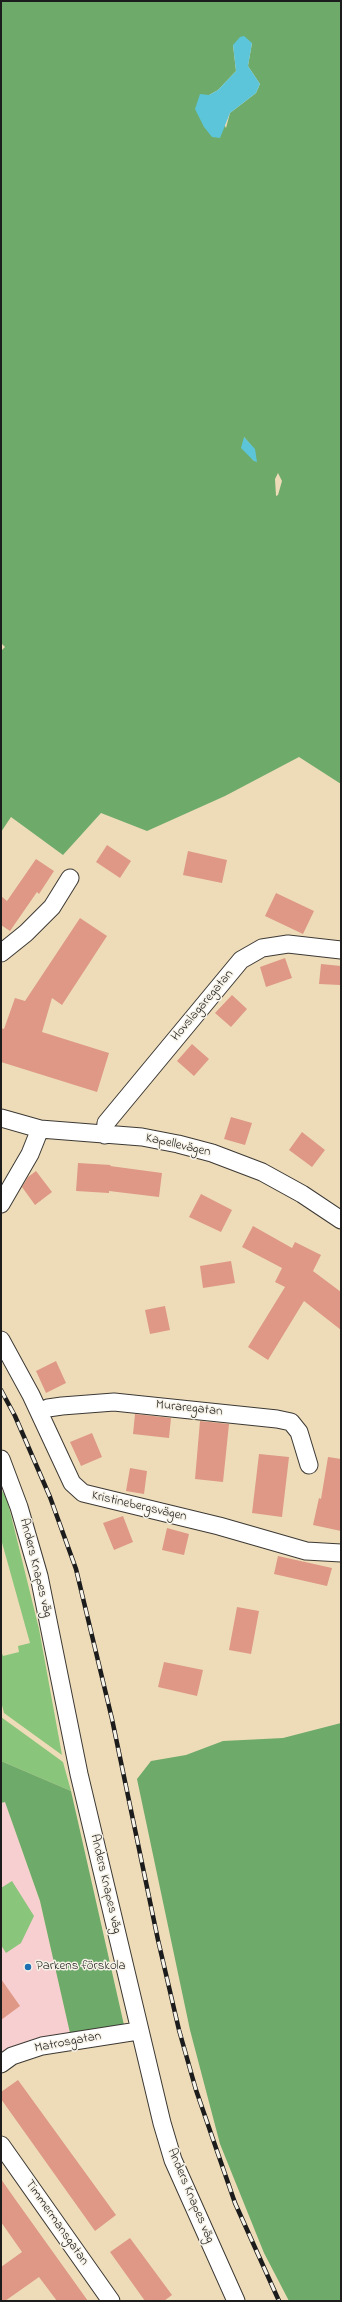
<!DOCTYPE html>
<html>
<head>
<meta charset="utf-8">
<style>
	body { margin:0 }
	#map { position:relative; width:342px; height:2302px; overflow:hidden; background:#eedcb9; font-family:"Indie Flower",sans-serif }
	canvas { display:block }
	.frame { position:absolute; inset:0; border:2px solid #1c1c1c; pointer-events:none }
</style>
</head>
<body>
<div id="map">
<canvas width="342" height="2302"></canvas>
<div class="frame"></div>
</div>
<script>
const context = document.querySelector('canvas').getContext('2d');
context.lineJoin = 'round';
function fill(path, color) {
  context.fillStyle = color;
  context.fill(path, 'evenodd');
}
function toPath(rows) {
  const path = new Path2D();
  for (const r of rows) {
    path.moveTo(r[0], r[1]);
    for (let i = 2; i < r.length; i += 2) path.lineTo(r[i], r[i + 1]);
  }
  return path;
}
function trace(path, color, width, dash) {
  context.strokeStyle = color;
  context.lineWidth = width;
  context.lineCap = dash ? 'butt' : 'round';
  context.setLineDash(dash || []);
  context.stroke(path);
}
function drawText(font, color, halo, rows, align = 'center') {
  context.font = font + ' "Indie Flower",sans-serif';
  context.lineWidth = 3;
  context.setLineDash([]);
  context.textBaseline = 'middle';
  context.strokeStyle = halo;
  context.fillStyle = color;
  for (const [text, x, y, turn = 0] of rows) {
    context.save();
    context.translate(x, y);
    context.rotate((+turn || 0) * Math.PI / 180);
    context.textAlign = isNaN(turn) ? turn : align;
    if (halo) context.strokeText(text, 0, 0);
    context.fillText(text, 0, 0);
    context.restore();
  }
}
const built = toPath([
	[5,1802,40,1902,70,2033,1,2055,1,1803]
]);
const green = toPath([
	[1,1489,7,1499,39,1629,62,1755,4,1713,1,1701,1,1651,3,1656,19,1652,18,1646,30,1643,1,1539],
	[1,1717,63,1762,71,1791,1,1761],
	[12,1881,34,1916,21,1943,6,1953,1,1945,1,1888]
]);
const forest = toPath([
	[1,1,341,1,341,784,299,757,225,796,147,831,101,813,63,855,11,817,1,832,1,651,5,647,1,643],
	[252,43,248,66,260,84,256,93,230,113,226,128,209,95,218,90,236,71,233,45],
	[244,437,250,444,254,461,246,451],
	[278,473,282,481,278,495,276,496,275,479],
	[341,1723,341,2301,289,2301,264,2253,220,2144,190,2030,137,1779,151,1761,186,1755,223,1741,283,1738],
	[1,1761,71,1791,124,2025,70,2033,40,1901,5,1802,1,1803]
]);
const water = toPath([
	[244,36,252,43,248,66,260,84,256,93,230,113,220,138,212,137,204,127,195,109,200,94,209,95,218,90,236,71,233,45,240,37],
	[244,437,255,449,257,462,254,461,241,448]
]);
const building = toPath([
	[107,845,131,861,120,878,96,862],
	[188,851,227,860,222,883,183,875],
	[36,859,54,871,39,894,37,892,10,931,1,925,1,896,7,901],
	[276,893,314,911,303,934,265,916],
	[80,918,107,936,62,1005,52,998,42,1032,109,1053,97,1092,1,1062,1,1028,4,1029,15,998,25,1001],
	[285,958,292,978,266,987,260,967],
	[321,964,341,966,340,985,319,984],
	[232,995,247,1009,231,1027,215,1013],
	[192,1044,209,1059,194,1076,177,1061],
	[231,1117,252,1123,245,1145,224,1139],
	[302,1132,325,1150,312,1167,289,1150],
	[78,1163,111,1165,110,1166,162,1173,159,1197,109,1191,109,1193,76,1191],
	[36,1171,52,1192,35,1205,22,1187,28,1177],
	[201,1194,232,1210,221,1232,189,1217],
	[253,1226,292,1248,295,1242,321,1255,313,1271,341,1292,341,1330,304,1301,268,1360,248,1347,285,1287,275,1282,282,1268,242,1247],
	[231,1261,235,1283,203,1288,200,1266],
	[165,1306,170,1330,150,1334,145,1310],
	[56,1361,66,1383,46,1393,36,1371],
	[135,1414,171,1418,169,1438,133,1434],
	[200,1421,229,1424,223,1482,195,1479],
	[92,1433,102,1457,81,1466,70,1442],
	[259,1454,289,1457,282,1517,252,1513],
	[328,1457,341,1459,341,1531,313,1525,319,1498,321,1499],
	[130,1468,147,1471,144,1494,126,1491],
	[123,1516,133,1542,114,1550,103,1523],
	[167,1528,189,1534,184,1555,162,1550],
	[278,1556,332,1568,327,1586,274,1574],
	[237,1607,259,1611,251,1654,229,1650],
	[164,1662,203,1670,197,1696,158,1687],
	[1,1979,20,2006,1,2020],
	[18,2080,116,2215,95,2231,1,2099,1,2092],
	[1,2179,15,2199,88,2301,57,2301,39,2277,5,2301,1,2301,1,2267,22,2252,1,2222],
	[130,2238,172,2295,164,2301,145,2301,110,2252]
]);
const minor = toPath([
	[1,953,26,933,52,907,70,878],
	[1,1118,40,1129,142,1137,178,1144,212,1153,262,1172,302,1194,341,1220],
	[105,1135,106,1123,241,960,262,948,288,944,341,950],
	[1,1204,30,1154,40,1129],
	[1,1340,31,1395,72,1483,83,1493,219,1526,306,1551,341,1553],
	[39,1412,48,1408,62,1406,114,1402,277,1419,291,1422,299,1432,309,1465],
	[1,1459,19,1507,39,1576,79,1774,162,2123,173,2160,236,2301],
	[1,2064,12,2056,42,2046,138,2031],
	[1,2145,111,2301]
]);
const rail = toPath([
	[1,1390,15,1416,50,1497,76,1569,112,1719,158,1940,179,2030,196,2090,235,2203,279,2301]
]);
const markers = [
	[28,1967,4,"#1f6fb2"]
];
const streetNames = [
	["Hovslagaregatan",203,1006,-50],
	["Kapellevägen",178,1146,13],
	["Muraregatan",189,1409,6],
	["Kristinebergsvägen",139,1507,13],
	["Anders Knapes väg",35,1568,76],
	["Anders Knapes väg",105,1884,77],
	["Matrosgatan",68,2043,-11],
	["Anders Knapes väg",190,2196,67],
	["Timmermansgatan",56,2223,55]
];
const poiNames = [
	["Parkens förskola",36,1967]
];
fill(built, '#f7cfd0');
fill(green, '#89c57a');
fill(forest, '#6eaa6a');
fill(water, '#5dc5d9');
fill(building, '#de9885');
trace(minor, '#3c3934', 19);
trace(minor, '#fff', 17);
trace(rail, '#1c1c1c', 4.5);
trace(rail, '#f7f3e8', 3, [9]);
for (const [x, y, r, color] of markers) {
  const dot = new Path2D();
  dot.arc(x, y, r, 0, 2 * Math.PI);
  context.fillStyle = color;
  context.fill(dot);
  trace(dot, '#f7f3e8', 1.5);
}
drawText('13px', '#1c1c1c', '#f7f3e8', streetNames);
drawText('13px', '#1c1c1c', '#f7f3e8', poiNames, 'left');
</script>
</body>
</html>
